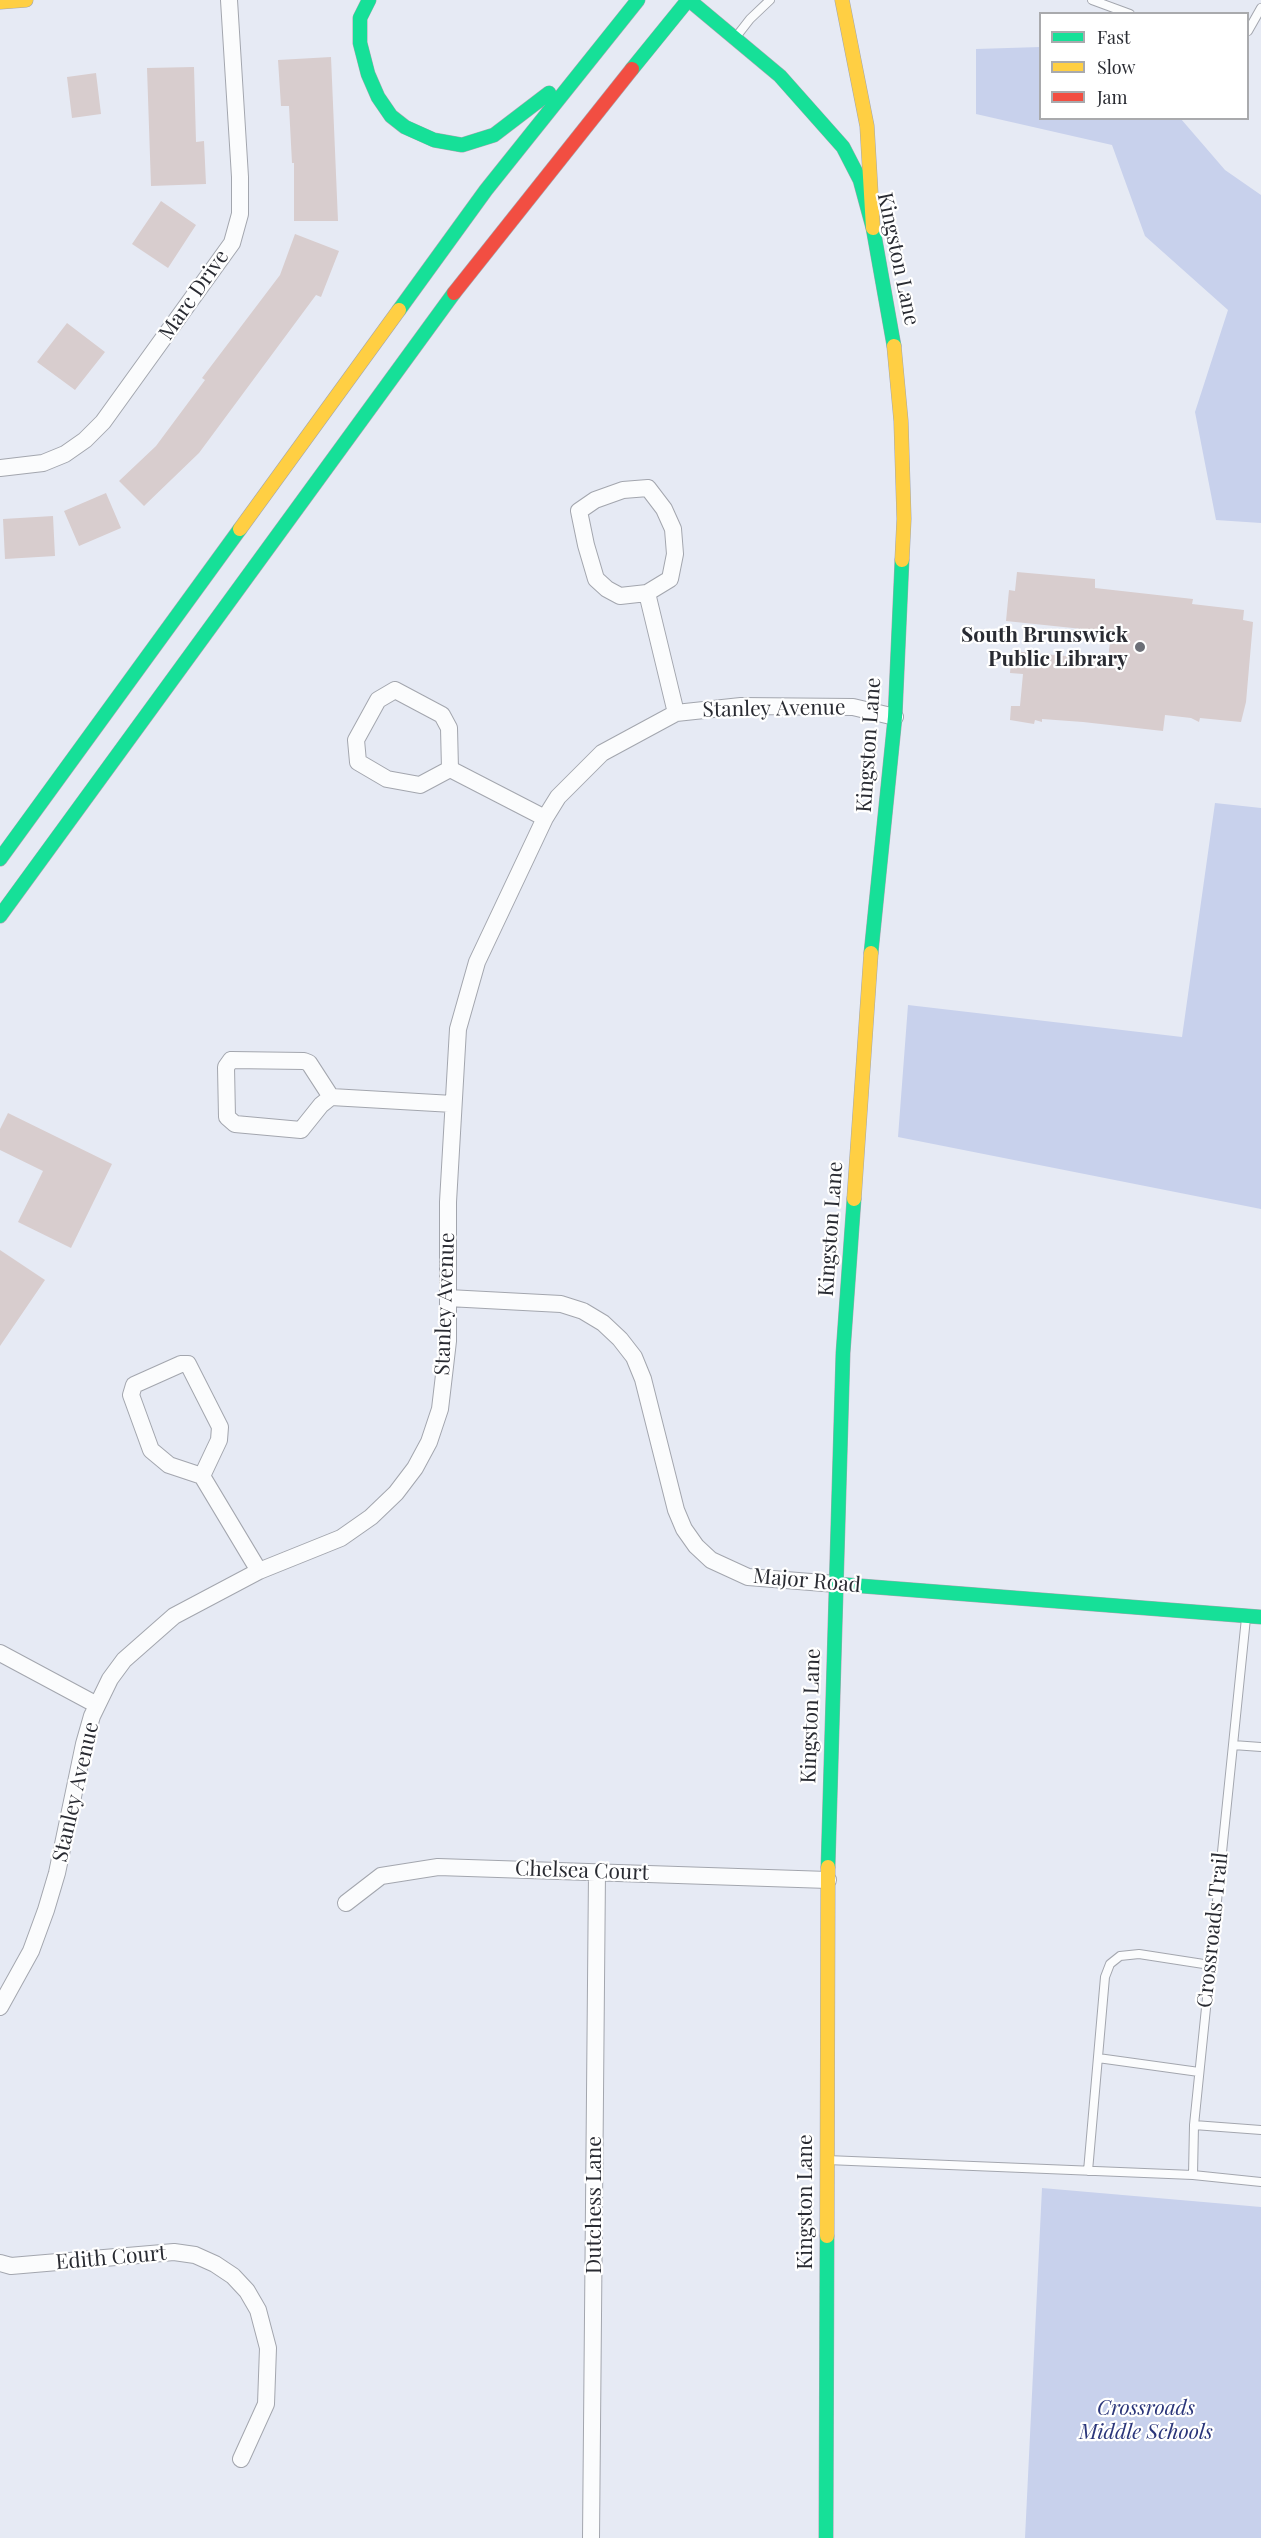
<!DOCTYPE html>
<html>
<head>
<meta charset="utf-8">
<style>
	body { margin:0 }
	#map { position:relative; width:1261px; height:2538px; overflow:hidden; background:#e6eaf4; font-family:"Playfair Display",serif }
	canvas { display:block }
	.legend { position:absolute; left:1039px; top:12px; width:210px; height:108px; box-sizing:border-box; background:#fff; border:2px solid #a9aaad; margin:0; padding:8px 10px; list-style:none; font-size:18px; color:#292b32 }
	.legend li { display:flex; align-items:center; gap:12px; height:30px }
	.legend b { width:30px; border:2px solid #a9aaad }
</style>
</head>
<body>
<div id="map">
<canvas width="1261" height="2538"></canvas>
<ul class="legend">
<li><b style="height:8px;background:#16e098"></b>Fast</li>
<li><b style="height:8px;background:#ffcf43"></b>Slow</li>
<li><b style="height:8px;background:#f24e42"></b>Jam</li>
</ul>
</div>
<script>
const context = document.querySelector('canvas').getContext('2d');
context.lineJoin = 'round';
function fill(path, color) {
  context.fillStyle = color;
  context.fill(path, 'evenodd');
}
function toPath(rows) {
  const path = new Path2D();
  for (const r of rows) {
    path.moveTo(r[0], r[1]);
    for (let i = 2; i < r.length; i += 2) path.lineTo(r[i], r[i + 1]);
  }
  return path;
}
function trace(path, color, width, dash) {
  context.strokeStyle = color;
  context.lineWidth = width;
  context.lineCap = dash ? 'butt' : 'round';
  context.setLineDash(dash || []);
  context.stroke(path);
}
function drawText(font, color, halo, rows, align = 'center') {
  context.font = font + ' "Playfair Display",serif';
  context.lineWidth = 4.5;
  context.setLineDash([]);
  context.textBaseline = 'middle';
  context.strokeStyle = halo;
  context.fillStyle = color;
  for (const [text, x, y, turn = 0] of rows) {
    context.save();
    context.translate(x, y);
    context.rotate((+turn || 0) * Math.PI / 180);
    context.textAlign = isNaN(turn) ? turn : align;
    if (halo) context.strokeText(text, 0, 0);
    context.fillText(text, 0, 0);
    context.restore();
  }
}
const green = toPath([
	[1040,47,1040,118,1181,119,1225,170,1261,195,1261,523,1216,520,1195,412,1228,310,1145,236,1112,145,976,114,976,49],
	[1215,803,1261,808,1261,1209,898,1137,908,1005,1182,1037],
	[1042,2188,1261,2207,1261,2538,1025,2538]
]);
const building = toPath([
	[331,57,338,221,294,221,294,163,292,163,289,106,281,106,278,60],
	[194,67,196,142,204,141,206,184,151,186,147,68],
	[96,73,101,114,72,118,67,77],
	[161,201,196,225,168,268,132,244],
	[295,234,339,251,321,297,316,295,199,453,144,506,119,481,156,446,205,380,202,378,280,275],
	[67,323,105,352,75,390,37,362],
	[106,493,121,528,79,546,64,511],
	[53,516,55,556,5,559,3,519],
	[1017,572,1095,579,1095,588,1193,599,1192,604,1244,610,1243,620,1253,622,1246,702,1241,722,1200,718,1199,722,1191,718,1165,715,1163,731,1083,722,1042,719,1042,722,1035,720,1034,724,1010,720,1011,706,1020,706,1023,674,1010,673,1012,651,1108,660,1111,632,1006,621,1009,590,1015,591],
	[8,1113,112,1164,71,1248,18,1222,43,1171,0,1150,0,1129],
	[0,1250,45,1280,0,1346]
]);
const lane = toPath([
	[1092,0,1130,14],
	[1248,31,1261,8],
	[736,37,750,19,770,0],
	[1233,1745,1261,1747],
	[1098,2058,1199,2072],
	[1194,2125,1261,2130],
	[827,2160,1193,2175,1261,2182],
	[1088,2171,1105,1977,1110,1964,1120,1956,1139,1954,1210,1965],
	[1193,2175,1194,2125,1246,1618]
]);
const street = toPath([
	[0,468,43,463,65,454,85,440,103,422,232,243,240,214,240,177,229,0],
	[648,488,664,509,673,529,675,554,670,579,647,593,620,596,607,589,596,579,586,545,579,511,595,500,623,490,648,488],
	[647,593,676,713],
	[395,690,442,715,449,728,450,769,420,785,387,779,358,762,356,740,378,700,395,690],
	[450,769,545,818],
	[231,1060,304,1061,309,1063,331,1097,321,1105,301,1130,235,1124,227,1117,226,1067,231,1060],
	[331,1097,453,1104],
	[448,1298,561,1304,583,1311,603,1323,620,1339,634,1357,643,1379,676,1510,684,1529,696,1546,711,1560,748,1577,836,1584],
	[181,1364,188,1364,220,1427,219,1440,202,1476,169,1465,151,1450,131,1395,134,1385,181,1364],
	[202,1476,259,1571],
	[0,1653,97,1705],
	[346,1903,381,1876,438,1867,828,1880],
	[0,2007,31,1951,46,1910,57,1873,84,1744,92,1716,110,1679,124,1660,174,1616,259,1571,341,1538,371,1517,396,1493,415,1468,429,1442,440,1409,448,1341,448,1202,458,1029,477,962,545,818,558,797,602,753,676,713,741,706,853,707,895,717],
	[0,2263,11,2266,174,2252,195,2255,215,2264,233,2276,247,2291,258,2310,268,2348,266,2404,241,2459],
	[591,2538,597,1872]
]);
const fast = toPath([
	[369,0,360,18,360,43,368,74,378,97,391,116,405,127,434,140,462,145,494,135,549,93],
	[689,0,780,76,843,147,860,180,873,228,894,346],
	[632,69,688,0],
	[399,310,486,190,638,0],
	[0,859,240,529],
	[0,916,454,293],
	[871,953,895,717,902,560],
	[836,1584,1261,1617],
	[828,1867,843,1353,854,1199],
	[826,2538,827,2236]
]);
const slow = toPath([
	[842,0,867,126,873,228],
	[0,2,26,0],
	[894,346,901,421,904,519,902,560],
	[240,529,399,310],
	[854,1199,871,953],
	[827,2236,828,1867]
]);
const jam = toPath([
	[454,293,632,69]
]);
const markers = [
	[1140,647,6,"#6b6e76"]
];
const streetNames = [
	["Kingston Lane",898,259,78],
	["Marc Drive",194,295,-55],
	["Stanley Avenue",774,709,-1],
	["Kingston Lane",869,745,-86],
	["Kingston Lane",831,1229,-86],
	["Stanley Avenue",445,1304,-88],
	["Major Road",807,1581,5],
	["Kingston Lane",811,1716,-88],
	["Stanley Avenue",76,1792,-77],
	["Chelsea Court",582,1871,2],
	["Crossroads Trail",1213,1930,-84],
	["Kingston Lane",805,2202,-90],
	["Dutchess Lane",594,2205,-90],
	["Edith Court",111,2258,-5]
];
const poiNames = [
	["South Brunswick",1128,635],
	["Public Library",1128,659]
];
const parkNames = [
	["Crossroads",1146,2408],
	["Middle Schools",1146,2432]
];
fill(green, '#c8d1ec');
fill(building, '#d8cdce');
trace(lane, '#a3a6ae', 10);
trace(street, '#a3a6ae', 18);
trace(fast, '#a3a6ae', 15);
trace(slow, '#a3a6ae', 15);
trace(jam, '#a3a6ae', 15);
trace(lane, '#fbfcfd', 8);
trace(street, '#fbfcfd', 16);
trace(fast, '#16e098', 14);
trace(slow, '#ffcf43', 14);
trace(jam, '#f24e42', 14);
for (const [x, y, r, color] of markers) {
  const dot = new Path2D();
  dot.arc(x, y, r, 0, 2 * Math.PI);
  context.fillStyle = color;
  context.fill(dot);
  trace(dot, '#fff', 2);
}
drawText('21px', '#292b32', '#fff', streetNames);
drawText('bold 21px', '#292b32', '#fff', poiNames, 'right');
drawText('italic 21px', '#2b367a', '#fff', parkNames);
</script>
</body>
</html>
